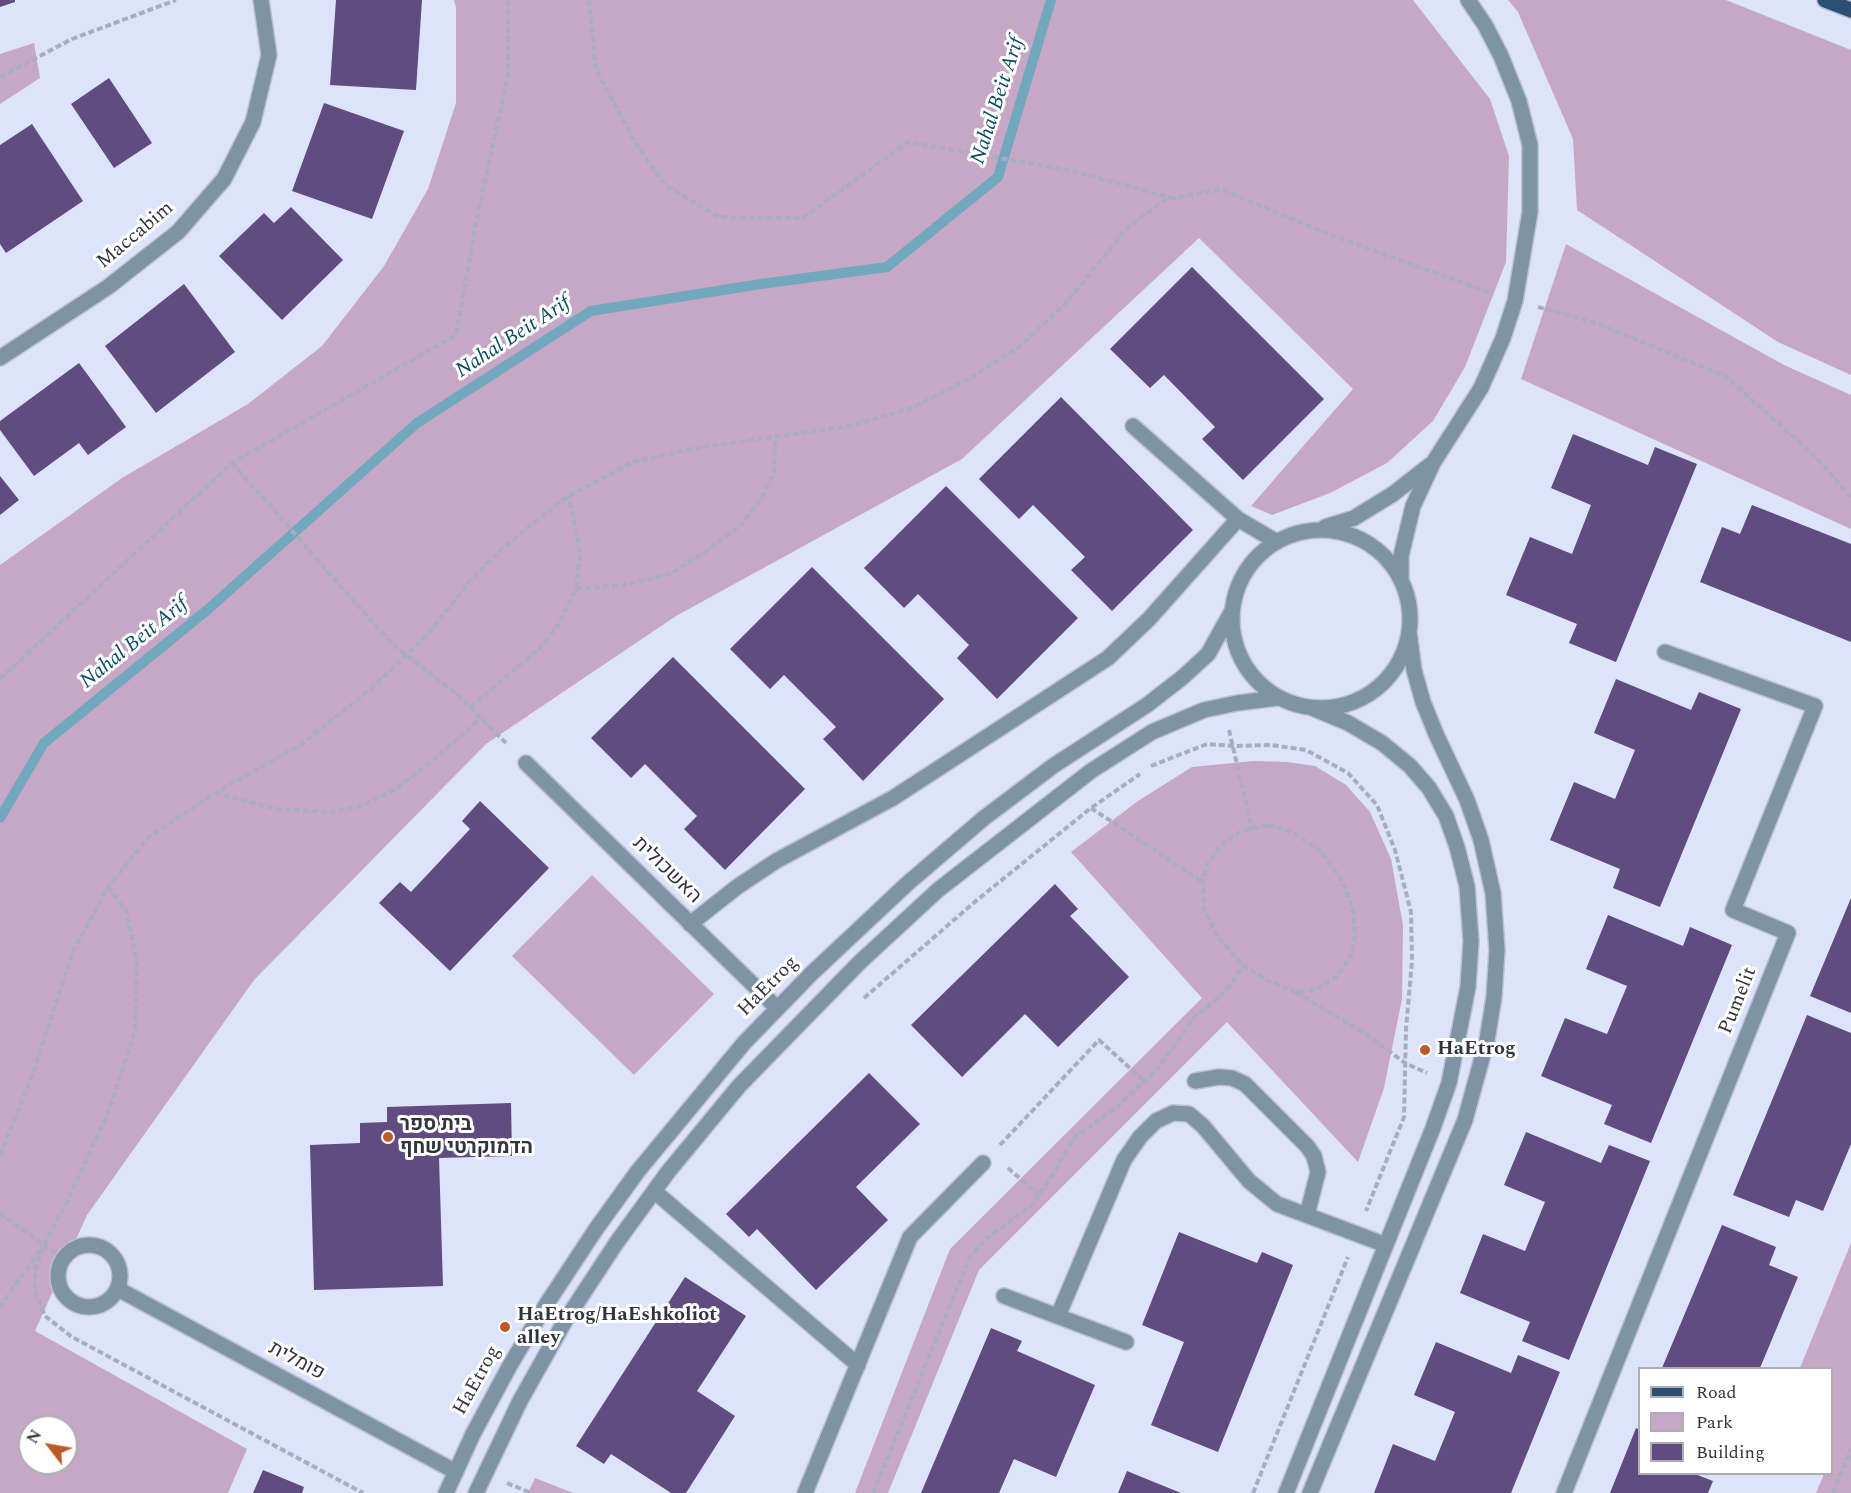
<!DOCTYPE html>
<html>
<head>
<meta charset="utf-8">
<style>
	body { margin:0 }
	#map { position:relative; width:1851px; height:1493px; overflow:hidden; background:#dde3fa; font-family:Spectral,serif }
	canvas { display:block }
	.legend { position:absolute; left:1638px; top:1367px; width:195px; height:108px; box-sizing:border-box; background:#fff; border:2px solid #adaeb1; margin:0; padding:8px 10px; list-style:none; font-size:18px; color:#32343d }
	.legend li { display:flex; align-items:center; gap:12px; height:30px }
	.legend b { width:30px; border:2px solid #adaeb1 }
	.north { position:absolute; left:18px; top:1415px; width:60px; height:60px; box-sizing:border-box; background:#fff; border:2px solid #adaeb1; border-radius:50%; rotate:301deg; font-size:16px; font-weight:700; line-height:24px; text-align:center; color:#32343d }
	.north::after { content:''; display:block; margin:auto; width:21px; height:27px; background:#be5a26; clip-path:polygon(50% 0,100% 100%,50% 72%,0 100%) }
</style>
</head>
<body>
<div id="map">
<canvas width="1851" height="1493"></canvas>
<ul class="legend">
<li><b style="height:8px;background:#2b4f72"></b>Road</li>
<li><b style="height:16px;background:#c6a7c5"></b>Park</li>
<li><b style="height:16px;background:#604c7f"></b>Building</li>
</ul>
<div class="north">N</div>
</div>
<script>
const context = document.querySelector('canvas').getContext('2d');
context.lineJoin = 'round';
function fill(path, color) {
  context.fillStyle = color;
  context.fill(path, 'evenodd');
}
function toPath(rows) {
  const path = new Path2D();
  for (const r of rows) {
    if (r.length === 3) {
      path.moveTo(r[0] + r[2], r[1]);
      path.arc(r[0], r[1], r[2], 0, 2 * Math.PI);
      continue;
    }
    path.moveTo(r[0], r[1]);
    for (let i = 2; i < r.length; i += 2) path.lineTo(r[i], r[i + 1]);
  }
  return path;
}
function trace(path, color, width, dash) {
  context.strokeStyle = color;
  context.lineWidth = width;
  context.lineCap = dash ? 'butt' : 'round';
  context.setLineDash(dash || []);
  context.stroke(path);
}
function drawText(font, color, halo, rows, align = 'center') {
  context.font = font + ' Spectral,Heebo,serif';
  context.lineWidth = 6;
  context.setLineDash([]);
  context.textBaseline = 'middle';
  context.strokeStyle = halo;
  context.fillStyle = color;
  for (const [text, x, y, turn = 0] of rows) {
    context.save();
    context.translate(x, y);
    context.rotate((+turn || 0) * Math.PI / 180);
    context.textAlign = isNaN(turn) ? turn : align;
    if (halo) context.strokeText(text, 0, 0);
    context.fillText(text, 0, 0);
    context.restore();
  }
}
const green = toPath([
	[454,0,1413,0,1490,99,1509,156,1506,262,1465,367,1433,421,1387,463,1330,493,1272,515,1251,506,1353,389,1199,238,962,459,676,616,486,744,254,980,87,1215,35,1331,247,1449,228,1493,0,1493,0,565,122,478,248,404,322,346,384,266,428,189,456,103,456,8],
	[30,1427,66,1427,66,1463,30,1463],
	[1508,0,1726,0,1851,50,1851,375,1778,342,1577,210,1573,139,1518,12],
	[34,43,40,78,0,104,0,54],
	[1566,244,1784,365,1851,395,1851,529,1521,379],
	[1253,761,1287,762,1315,766,1346,785,1370,812,1391,859,1403,925,1402,999,1384,1088,1358,1162,1227,1022,979,1270,888,1493,855,1493,950,1249,1202,998,1071,852,1138,801,1192,767],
	[592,875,714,994,634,1075,512,956],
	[1851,1243,1851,1493,1816,1493,1824,1474,1832,1474,1832,1368,1800,1368],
	[535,1478,573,1493,528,1493]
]);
const stream = toPath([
	[0,818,44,743,206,611,417,423,591,311,761,284,887,267,998,177,1051,0]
]);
const building = toPath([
	[0,0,15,0,15,2,0,7],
	[336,0,422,0,416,90,330,85],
	[109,78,152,143,114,168,71,104],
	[324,103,404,131,372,219,292,191],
	[32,124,83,201,6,253,0,244,0,145],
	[291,207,343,260,282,320,219,256,264,213,274,223],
	[1192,267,1324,399,1243,480,1202,439,1215,427,1164,375,1150,388,1110,349],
	[184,284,235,352,156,413,105,346],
	[79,363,126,427,88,455,79,443,34,476,0,430,0,421],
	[1061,397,1193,530,1112,611,1071,570,1085,557,1033,505,1019,519,979,479],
	[1573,434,1648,465,1655,447,1697,464,1616,662,1569,643,1577,624,1506,595,1530,537,1572,554,1591,505,1551,488],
	[0,476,19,500,0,515],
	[946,486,1078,618,997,699,957,658,969,645,918,594,904,608,864,568],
	[1752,505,1851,544,1851,642,1700,582,1722,527,1740,534],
	[812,567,944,699,863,781,823,739,836,727,784,675,770,689,730,649],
	[673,657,805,789,725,870,684,829,697,816,645,764,631,778,591,738],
	[1616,679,1691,710,1699,692,1741,709,1660,907,1613,888,1620,869,1550,840,1574,782,1615,799,1635,750,1594,733],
	[480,801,549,868,450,971,379,903,400,882,411,892,470,829,462,821],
	[1055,884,1078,909,1070,916,1129,977,1058,1047,1025,1014,962,1077,911,1025],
	[1851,898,1851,1013,1810,996],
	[1608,915,1683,946,1690,927,1732,945,1651,1143,1604,1124,1612,1105,1541,1076,1565,1018,1607,1034,1627,986,1586,969],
	[1807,1015,1851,1033,1851,1144,1823,1211,1796,1200,1789,1217,1733,1195],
	[869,1073,920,1124,856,1187,888,1220,816,1290,757,1229,749,1237,726,1214],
	[511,1103,512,1156,439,1158,443,1286,314,1290,310,1145,360,1143,360,1123,387,1122,387,1107],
	[1526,1132,1601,1163,1609,1145,1650,1161,1569,1360,1522,1341,1530,1322,1460,1293,1483,1234,1525,1251,1545,1202,1504,1185],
	[1722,1225,1776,1247,1769,1265,1798,1277,1760,1368,1662,1368],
	[1179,1232,1257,1263,1262,1252,1293,1265,1218,1452,1151,1425,1184,1342,1142,1325],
	[685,1277,746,1316,697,1391,735,1416,686,1493,671,1493,611,1454,604,1464,576,1446],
	[991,1328,1022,1341,1017,1351,1095,1385,1056,1477,1014,1459,999,1493,921,1493],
	[1436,1342,1511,1373,1518,1355,1560,1372,1511,1493,1374,1493,1393,1444,1435,1461,1455,1412,1414,1395],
	[1636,1428,1640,1430,1640,1474,1695,1474,1713,1481,1708,1493,1610,1493],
	[263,1470,304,1487,302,1493,253,1493],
	[1127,1471,1181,1493,1118,1493]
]);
const path = toPath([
	[589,0,596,70,635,142,665,185,719,217,803,218,908,142,1073,171,1172,198],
	[0,77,72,39,176,0],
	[1538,307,1596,323,1725,376,1812,453,1851,497],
	[232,463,393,645,458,695,508,745],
	[576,589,624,585,670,574,705,552,741,525,761,499,774,472,775,438],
	[0,679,232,463,456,335,478,213,508,75,508,0],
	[470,707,539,649,559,624,576,589,580,554,569,496],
	[1229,730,1252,829],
	[1151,766,1207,744,1233,746,1271,745,1306,750,1348,773,1377,805,1395,850,1411,912,1412,961,1406,1029,1404,1117,1366,1211],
	[215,793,277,809,331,812,358,807,396,789,445,750,481,718],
	[1091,808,1203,882],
	[1268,825,1293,832,1322,853,1341,879,1353,909,1355,935,1352,954,1336,977,1314,990,1295,992,1268,981,1243,965,1217,936,1204,908,1203,882,1207,865,1224,842,1242,831,1268,825],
	[108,887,126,911,137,962,135,1031,108,1113,67,1202,44,1245,35,1270,35,1290,45,1316,72,1337,363,1493],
	[1296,992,1369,1036,1405,1063,1427,1073],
	[864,998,977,900,1091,808,1140,774],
	[1000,1145,1099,1040,1144,1081],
	[0,1155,32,1076,73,951,108,887,149,837,215,793,302,744,372,688,426,636,470,581,503,548,562,500,633,462,697,448,849,426,912,408,974,376,1020,346,1066,303,1128,227,1165,200,1221,189,1328,234,1491,293],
	[1008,1168,1039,1195],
	[0,1213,63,1259],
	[0,1307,40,1250],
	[507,1483,531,1493],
	[873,1493,970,1257,986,1239,1032,1205,1048,1182,1075,1137,1117,1107,1158,1068,1194,1018,1217,999,1231,984,1243,965],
	[1253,1493,1348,1257],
	[1833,1493,1851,1449]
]);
const minor = toPath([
	[0,358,108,287,178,232,224,179,253,122,269,55,261,0],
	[1133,426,1238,519,1277,542],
	[1325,527,1354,518,1393,494,1430,465],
	[1321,619,89],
	[1401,578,1401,556,1413,506,1433,463,1481,388,1503,338,1515,301,1530,212,1530,145,1519,101,1501,56,1485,25,1468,0],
	[526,763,777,1008],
	[690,924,737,887,776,861,893,798,1108,658,1149,619,1238,519],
	[1195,1081,1219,1077,1232,1078,1245,1084,1307,1146,1314,1156,1318,1172,1307,1215],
	[654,1191,858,1365],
	[89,1276,31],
	[118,1289,456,1472],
	[1004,1296,1126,1342],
	[1058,1316,1124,1160,1140,1137,1156,1121,1173,1113,1189,1114,1203,1126,1249,1181,1277,1204,1386,1245],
	[446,1493,473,1434,509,1367,546,1305,596,1229,638,1171,744,1043,811,974,908,883,984,818,1053,766,1147,705,1183,677,1208,654,1232,611],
	[476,1493,520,1401,565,1321,617,1242,668,1172,739,1086,860,962,938,890,1091,771,1152,732,1204,710,1237,703,1278,698],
	[805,1493,910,1237,983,1163],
	[1286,1493,1433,1128,1449,1083,1468,987,1471,941,1467,886,1457,847,1446,816,1429,788,1410,766,1382,743,1348,723,1312,708],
	[1310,1493,1465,1120,1487,1040,1494,997,1497,950,1493,893,1481,840,1467,800,1436,734,1423,702,1414,670,1409,632],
	[1564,1493,1788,933,1733,910,1815,706,1665,652]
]);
const major = toPath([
	[1825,0,1851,10]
]);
const markers = [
	[1425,1050,6,"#be5a26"],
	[388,1137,6,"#be5a26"],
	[505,1327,6,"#be5a26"]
];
const streetNames = [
	["Maccabim",136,236,-40],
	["האשכולית",666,871,44],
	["HaEtrog",769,987,-45],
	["Pumelit",1739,1001,-68],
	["פומלית",296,1362,28],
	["HaEtrog",478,1381,-61]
];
const poiNames = [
	["HaEtrog",1437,1050],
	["בית ספר",400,1126],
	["הדמוקרטי שחף",400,1149],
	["HaEtrog/HaEshkoliot",517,1316],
	["alley",517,1339]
];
const waterNames = [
	["Nahal Beit Arif",999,101,-72],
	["Nahal Beit Arif",514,338,-33],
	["Nahal Beit Arif",135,644,-39]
];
fill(green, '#c6a7c5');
trace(stream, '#72a8be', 10);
fill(building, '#604c7f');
trace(minor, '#bbc0d4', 18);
trace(major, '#bbc0d4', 18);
trace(path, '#a8adbf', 4, [6, 3]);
trace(minor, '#7f93a7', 15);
trace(major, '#2b4f72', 15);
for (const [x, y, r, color] of markers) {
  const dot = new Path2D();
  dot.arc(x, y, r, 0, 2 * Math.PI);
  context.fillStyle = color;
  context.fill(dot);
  trace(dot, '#fff', 2);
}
drawText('20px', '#32343d', '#fff', streetNames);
drawText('bold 20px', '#32343d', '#fff', poiNames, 'left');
drawText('italic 21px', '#074c5f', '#fff', waterNames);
</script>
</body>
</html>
